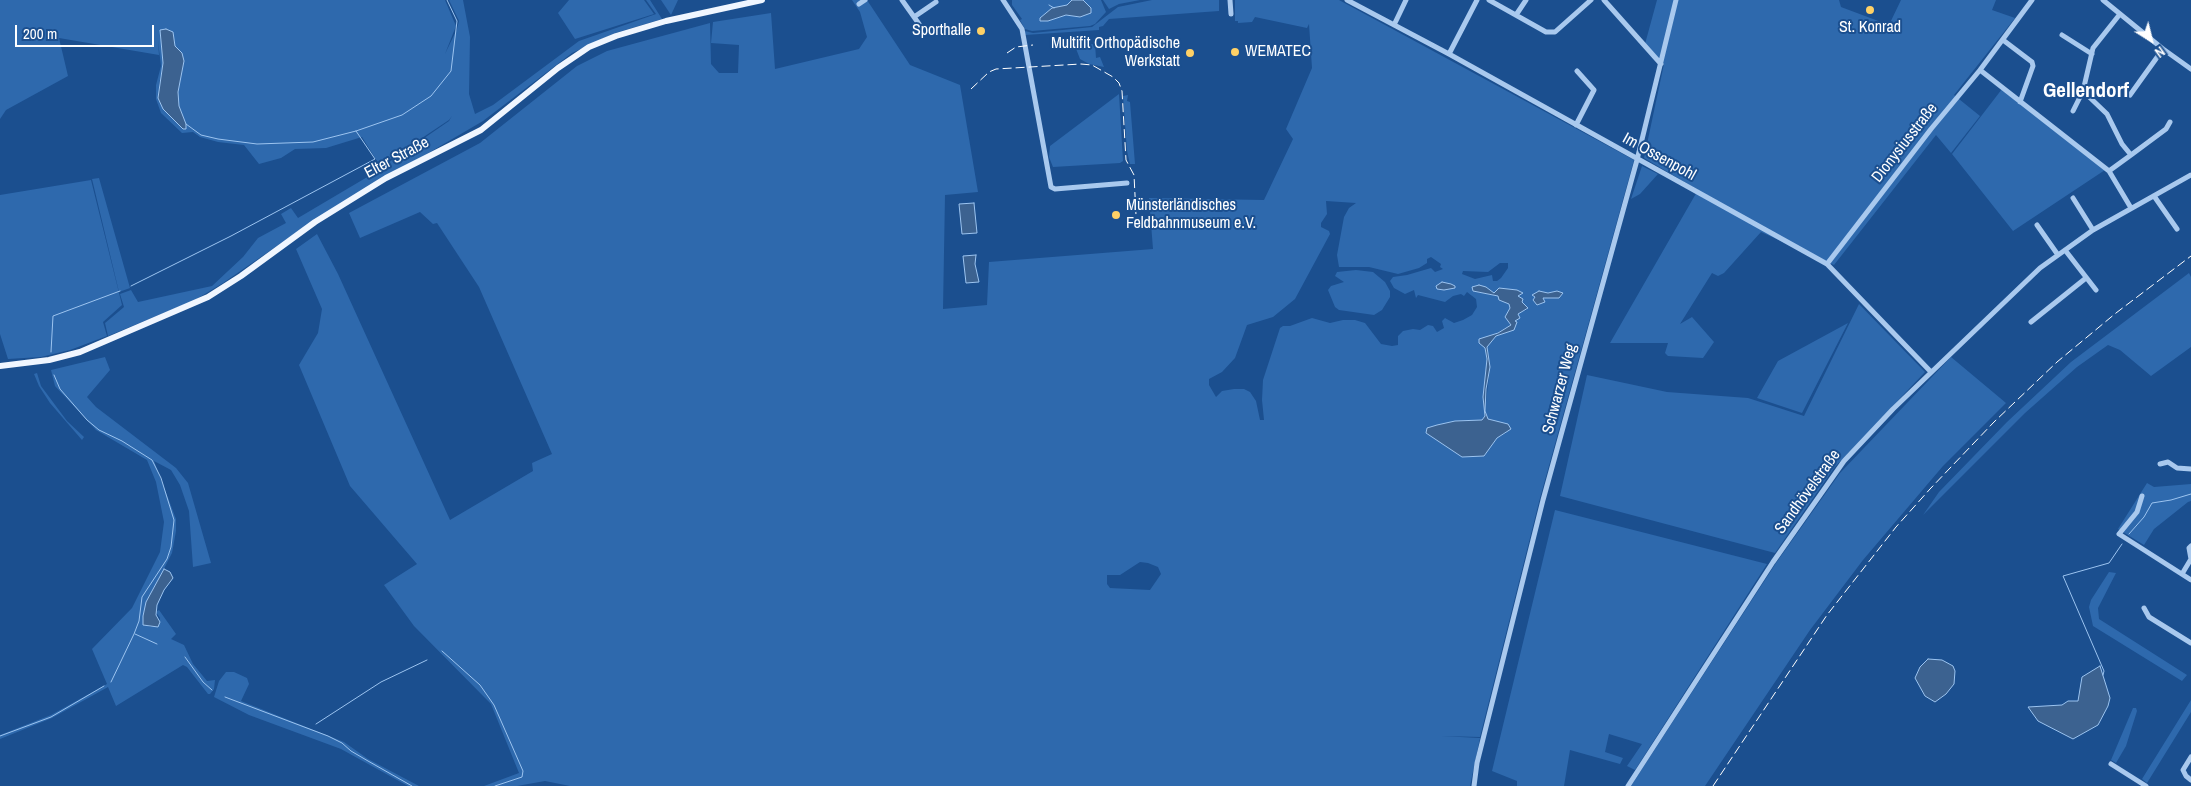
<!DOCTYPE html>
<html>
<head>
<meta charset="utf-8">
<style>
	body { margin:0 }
	#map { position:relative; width:2191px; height:786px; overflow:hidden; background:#1b4f8f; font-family:"Archivo Narrow",sans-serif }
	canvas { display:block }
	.north { position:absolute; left:2126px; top:15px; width:50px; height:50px; -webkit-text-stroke:4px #1b4f8f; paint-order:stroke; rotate:144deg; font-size:14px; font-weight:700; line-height:20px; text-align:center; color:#fff }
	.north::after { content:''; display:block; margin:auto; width:18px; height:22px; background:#fff; clip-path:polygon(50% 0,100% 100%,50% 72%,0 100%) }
	.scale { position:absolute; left:15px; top:25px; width:139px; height:22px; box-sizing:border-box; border:2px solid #fff; border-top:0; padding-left:6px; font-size:15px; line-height:18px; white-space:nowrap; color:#fff; -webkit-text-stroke:4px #1b4f8f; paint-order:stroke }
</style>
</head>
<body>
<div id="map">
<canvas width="2191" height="786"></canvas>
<div class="north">N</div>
<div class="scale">200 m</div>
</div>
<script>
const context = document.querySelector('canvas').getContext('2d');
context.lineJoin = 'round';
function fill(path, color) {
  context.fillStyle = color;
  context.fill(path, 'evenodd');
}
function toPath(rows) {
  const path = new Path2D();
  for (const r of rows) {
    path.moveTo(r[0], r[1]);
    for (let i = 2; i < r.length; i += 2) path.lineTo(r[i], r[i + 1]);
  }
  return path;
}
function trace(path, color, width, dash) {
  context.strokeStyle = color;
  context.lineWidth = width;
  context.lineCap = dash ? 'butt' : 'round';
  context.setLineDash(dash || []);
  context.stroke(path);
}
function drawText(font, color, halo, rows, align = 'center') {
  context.font = font + ' "Archivo Narrow",sans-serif';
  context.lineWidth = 4;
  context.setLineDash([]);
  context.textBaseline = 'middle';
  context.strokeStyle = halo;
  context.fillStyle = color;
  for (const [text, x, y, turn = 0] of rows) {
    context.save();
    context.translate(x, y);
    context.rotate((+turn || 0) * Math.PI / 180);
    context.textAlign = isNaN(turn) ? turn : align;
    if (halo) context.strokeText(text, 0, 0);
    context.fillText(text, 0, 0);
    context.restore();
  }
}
const green = toPath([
	[0,0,445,0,456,26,445,54,457,29,459,21,449,0,463,0,470,37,469,94,475,114,493,105,579,41,656,14,646,0,650,0,662,19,615,33,572,53,483,121,319,217,223,283,195,300,108,336,105,323,124,307,120,294,131,290,138,302,212,286,243,257,258,238,286,223,281,214,291,208,298,218,369,176,449,121,452,116,449,120,380,166,362,137,326,148,295,149,281,158,259,164,244,145,218,142,200,137,193,132,182,133,161,113,156,99,156,85,161,66,158,41,159,55,59,38,68,76,6,110,0,119],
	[160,30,173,32,175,46,184,61,178,92,179,106,186,124,183,129,163,109,159,85,163,63],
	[569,0,644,0,654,14,575,39,558,13],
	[661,0,678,0,671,15],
	[852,0,867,0,910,65,960,85,978,192,945,195,943,309,987,305,989,262,1153,249,1149,198,1264,200,1293,139,1286,129,1312,68,1309,24,1307,28,1255,17,1252,22,1238,23,1238,21,1235,21,1235,0,1339,0,1634,160,1540,498,1480,737,1441,736,1480,738,1470,786,570,786,545,781,517,786,484,786,519,773,491,704,414,626,384,585,417,564,350,486,299,365,318,333,322,309,296,249,317,234,338,274,450,520,533,471,532,463,552,454,479,287,437,223,433,224,420,212,360,238,349,213,480,143,577,66,607,51,710,23,711,64,719,73,738,73,739,45,711,43,713,22,771,13,775,69,859,49,867,37,860,12],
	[1326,201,1356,203,1349,208,1344,217,1337,255,1339,267,1369,267,1398,274,1419,268,1427,263,1427,259,1431,257,1441,264,1440,267,1443,269,1435,272,1431,268,1407,275,1393,277,1390,281,1394,288,1405,294,1414,290,1416,298,1418,295,1445,302,1453,296,1461,294,1464,296,1467,292,1476,299,1477,307,1472,315,1463,320,1454,323,1445,318,1442,321,1444,328,1437,332,1433,326,1428,325,1420,330,1413,329,1403,331,1398,336,1398,345,1392,346,1381,344,1365,323,1355,320,1343,320,1330,323,1312,318,1290,326,1283,326,1280,328,1263,380,1262,400,1264,420,1260,420,1256,401,1250,392,1244,389,1234,389,1222,391,1216,397,1209,385,1209,379,1222,372,1235,358,1247,325,1273,317,1295,299,1330,234,1329,231,1321,227,1321,223,1327,214],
	[1500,263,1508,263,1508,268,1501,278,1497,281,1493,281,1492,275,1475,279,1462,274,1463,271,1488,272],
	[1486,287,1494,293,1508,289,1523,293,1517,296,1527,307,1527,310,1520,311,1507,331,1496,336,1487,347,1490,367,1485,411,1488,419,1508,424,1506,433,1497,438,1484,456,1462,457,1426,433,1428,428,1437,425,1455,421,1482,420,1485,416,1483,397,1487,359,1485,347,1479,343,1511,325,1505,317,1510,308,1509,304,1498,296,1473,291],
	[1557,291,1563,294,1542,298,1537,305,1533,300,1535,296],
	[1140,562,1148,563,1158,567,1161,574,1150,590,1110,588,1107,584,1107,575,1120,575],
	[1012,0,1072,0,1057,17,1066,15,1071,16,1091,8,1083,0,1101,0,1106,12,1095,24,1090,26,1032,31,1025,29,1020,20,1022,19,1012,5],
	[1103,0,1140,0,1119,4,1109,9],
	[1152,0,1219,0,1219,11,1109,19,1103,26,1099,27,1099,30,1025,35,1025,31,1033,33,1092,27,1118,7],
	[1657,0,1839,0,1841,7,1889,25,1901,0,1996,0,1992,10,2015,18,1954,95,1980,116,1951,153,1936,135,1834,265,1761,232,1724,273,1718,276,1712,273,1680,324,1692,317,1714,342,1703,358,1668,356,1665,353,1668,343,1610,343,1698,190,1644,158,1664,64,1645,44],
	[1095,44,1096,58,1100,57,1104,67,1089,64,1080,59,1075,46],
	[2002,89,2105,170,2013,231,1952,154],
	[1119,94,1123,161,1120,163,1053,167,1049,157,1050,146],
	[1128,95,1127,101,1130,102,1135,164,1130,164,1127,151,1123,96],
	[1642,166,1658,174,1640,194,1631,199],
	[99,178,130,288,119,292,92,179],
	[91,180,122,305,103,322,107,336,70,350,41,357,8,359,0,334,0,195],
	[1356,270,1373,272,1385,282,1390,291,1390,297,1382,310,1374,315,1339,310,1335,307,1328,290,1331,286,1344,282,1335,276,1337,272],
	[2189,273,2191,277,2191,347,2151,376,2120,350,2108,345,2077,367,2025,413,1923,515,1939,492,2007,422,2071,362],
	[1859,304,1925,372,1834,468,1775,553,1560,496,1587,375,1667,392,1748,398,1804,416],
	[1848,323,1802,413,1757,398,1778,361],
	[105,357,110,370,87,397,96,407,176,468,188,483,211,563,193,567,189,511,180,485,171,470,154,461,176,519,176,531,172,553,146,604,143,616,144,625,151,627,159,625,160,618,156,612,159,610,176,634,171,639,184,645,193,664,207,681,215,680,214,689,210,694,208,694,187,667,183,665,116,706,108,687,52,718,0,739,0,735,51,715,107,684,92,649,132,608,160,552,164,522,156,482,147,460,96,430,55,386,51,370],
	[1951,357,2006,403,1943,466,1863,560,1810,630,1705,786,1631,786,1776,563,1840,473],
	[37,373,41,386,67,421,84,437,82,440,50,403,39,386,34,374],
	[2147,483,2154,487,2191,484,2191,501,2188,502,2154,529,2144,545,2118,529],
	[1555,510,1767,564,1635,770,1627,766,1642,744,1609,734,1605,752,1623,758,1620,764,1570,750,1564,786,1517,786,1517,781,1492,771],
	[2109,572,2116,573,2098,608,2099,619,2187,675,2182,681,2093,626,2089,607,2091,600],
	[226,672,234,672,247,678,249,684,241,701,344,742,368,759,419,786,408,786,341,749,249,715,214,697,219,681],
	[2191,700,2191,712,2147,783,2142,779],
	[2133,708,2136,708,2137,711,2126,746,2116,763,2111,760]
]);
const water = toPath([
	[1072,0,1083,0,1091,8,1091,13,1080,17,1066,15,1048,21,1040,21,1040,18,1052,8,1067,5,1072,0],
	[166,29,173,32,175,46,182,53,184,61,178,92,179,106,186,124,186,129,183,129,163,109,158,98,163,63,160,30,166,29],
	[974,203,977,233,962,234,959,204,974,203],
	[976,255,975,264,979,282,966,283,963,256,976,255],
	[1442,282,1451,284,1455,286,1455,288,1444,290,1437,289,1436,286,1442,282],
	[1479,285,1486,287,1494,293,1499,288,1517,290,1523,293,1518,296,1523,299,1522,302,1528,308,1518,314,1520,318,1515,321,1517,322,1514,330,1496,336,1487,347,1490,367,1486,389,1485,411,1488,419,1508,424,1511,429,1497,438,1484,456,1462,457,1426,433,1427,428,1437,425,1455,421,1482,420,1485,416,1483,397,1487,359,1485,348,1479,343,1479,339,1498,333,1511,325,1505,317,1510,308,1509,304,1499,300,1498,296,1473,291,1472,287,1479,285],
	[1539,291,1548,293,1557,291,1563,293,1559,298,1543,298,1545,302,1537,305,1533,300,1535,297,1532,295,1539,291],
	[164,569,170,572,173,578,164,590,157,605,156,615,160,622,158,627,143,625,143,616,146,602,164,569],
	[1928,659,1942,660,1953,666,1955,671,1954,684,1946,694,1935,702,1925,696,1915,678,1920,667,1928,659],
	[2100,666,2110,698,2108,706,2098,725,2073,739,2038,721,2028,707,2062,705,2068,701,2078,701,2082,677,2100,666]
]);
const stream = toPath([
	[1049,5,1054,8],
	[186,124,201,135,218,139,257,144,313,142,356,131,402,115,431,96,451,71,457,21,447,0],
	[131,286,231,236,375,159,356,131],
	[51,352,53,316,120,291],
	[54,375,60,389,87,420,99,430,122,441,152,460,161,478,174,520,171,547,167,559,142,597,139,621,134,634,111,682],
	[2129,534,2144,517,2152,503,2171,500,2191,494],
	[135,634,157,644],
	[442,651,480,685,494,705,523,771,522,777,495,786],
	[185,657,203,682,212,690],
	[2103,675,2104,671,2063,576,2109,563,2122,544],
	[225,697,328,736,342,743,351,751,368,761,412,786],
	[316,724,381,682,427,660],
	[0,736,51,717,104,686]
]);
const minor = toPath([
	[902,0,919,24],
	[1003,0,1022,29,1051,187,1055,189,1127,183],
	[1230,0,1231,14],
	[1347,0,1449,54,1827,264,1931,372],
	[1489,0,1546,32,1555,32,1591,0],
	[1604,0,1661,64],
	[2103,0,2163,49,2191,69],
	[859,4,865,0],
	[1516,15,1526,0],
	[914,17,936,2],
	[1394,25,1406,0],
	[2062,35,2092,54],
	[2003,40,2032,62,2033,66,2020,102],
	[1449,54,1477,0],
	[1980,70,2109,171,2131,208],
	[2130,95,2163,49],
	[2073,111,2083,91],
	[1576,125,1594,90,1577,71],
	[2131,155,2166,129,2170,122],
	[2109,171,2131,155,2122,144,2107,114,2083,91,2093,48,2120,14],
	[2154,196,2177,229],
	[2073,198,2093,230],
	[2037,225,2058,255],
	[2065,250,2096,290],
	[1827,264,1931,129,1980,70,2032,0],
	[2031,322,2086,278],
	[2160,464,2168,462,2177,468,2191,469],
	[2142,496,2137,512,2119,534,2191,580],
	[2182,574,2191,559,2189,548,2191,546],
	[2144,608,2149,617,2191,643],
	[2191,757,2183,770,2186,776,2191,780],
	[2111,764,2146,786],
	[1474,786,1477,763,1543,500,1637,160,1676,0],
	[1628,786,1773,562,1844,461,1893,409,2040,268,2093,230,2191,175]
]);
const major = toPath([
	[0,366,49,360,80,352,208,297,241,276,315,222,386,178,481,130,558,68,589,47,616,36,666,21,762,0]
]);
const rail = toPath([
	[1007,53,1016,47,1033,45],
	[971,89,989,72,996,69,1081,64,1092,65,1113,77,1119,83,1122,91,1126,160,1134,175,1136,215],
	[1713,786,1827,615,1896,527,1930,489,1994,422,2057,362,2116,313,2191,256]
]);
const markers = [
	[1870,10,5,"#ffd166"],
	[981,31,5,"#ffd166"],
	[1235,52,5,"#ffd166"],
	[1190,53,5,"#ffd166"],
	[1116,215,5,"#ffd166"]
];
const poiNames = [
	["St. Konrad",1870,28,"center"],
	["Sporthalle",971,31],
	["Multifit Orthopädische",1180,44],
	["Werkstatt",1180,62],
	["WEMATEC",1245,52,"left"],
	["Münsterländisches",1126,206,"left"],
	["Feldbahnmuseum e.V.",1126,224,"left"]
];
const streetNames = [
	["Dionysiusstraße",1905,143,-52],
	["Im Ossenpohl",1659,157,29],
	["Elter Straße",397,158,-28],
	["Schwarzer Weg",1560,389,-75],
	["Sandhövelstraße",1808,492,-54]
];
const districtNames = [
	["Gellendorf",2086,91]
];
fill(green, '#2e69ad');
fill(water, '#3c6290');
trace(water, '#9cc4f0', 1);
trace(stream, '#9cc4f0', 1);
trace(minor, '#a9c9ee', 5);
trace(major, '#f0f6ff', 6);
trace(rail, '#fff', 1, [9, 4]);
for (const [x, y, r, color] of markers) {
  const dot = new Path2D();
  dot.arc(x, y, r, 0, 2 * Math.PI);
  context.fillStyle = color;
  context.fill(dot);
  trace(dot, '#1b4f8f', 2);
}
drawText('16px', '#fff', '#1b4f8f', poiNames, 'right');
drawText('16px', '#fff', '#1b4f8f', streetNames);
drawText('bold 21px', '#fff', '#1b4f8f', districtNames);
</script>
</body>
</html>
